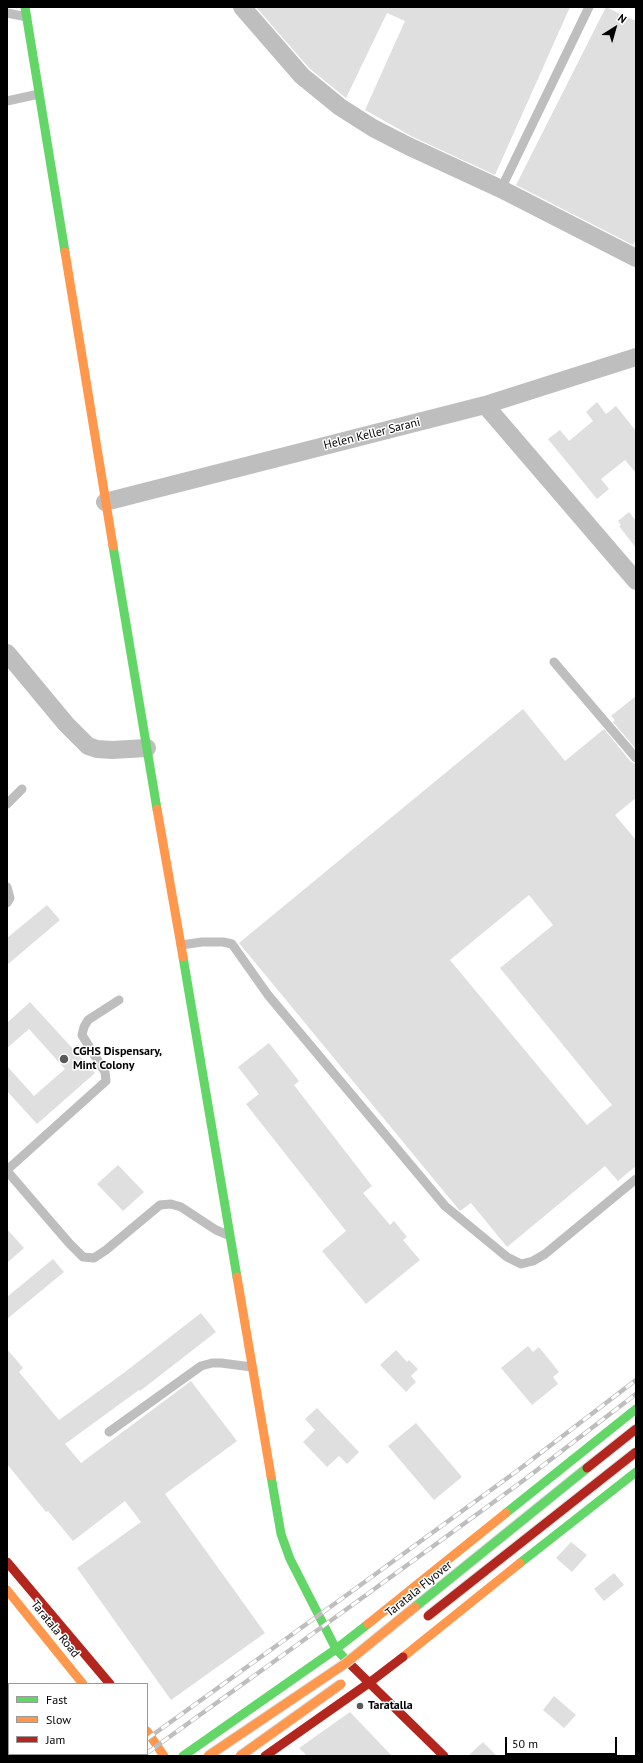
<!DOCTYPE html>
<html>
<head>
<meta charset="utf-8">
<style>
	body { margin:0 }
	#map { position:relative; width:643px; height:1763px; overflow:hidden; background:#fff; font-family:"PT Sans",sans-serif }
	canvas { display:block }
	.frame { position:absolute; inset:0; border:8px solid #000; pointer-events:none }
	.legend { position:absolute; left:8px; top:1683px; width:140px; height:72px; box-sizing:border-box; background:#fff; border:1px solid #999; margin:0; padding:5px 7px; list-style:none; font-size:12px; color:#000 }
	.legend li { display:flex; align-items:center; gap:8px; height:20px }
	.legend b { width:20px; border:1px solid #999 }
	.north { position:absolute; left:595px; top:8px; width:40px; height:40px; -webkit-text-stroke:3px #fff; paint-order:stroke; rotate:37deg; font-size:11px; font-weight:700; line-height:16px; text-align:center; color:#000 }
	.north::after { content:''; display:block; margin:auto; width:14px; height:18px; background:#000; clip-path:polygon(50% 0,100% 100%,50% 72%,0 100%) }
	.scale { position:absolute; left:505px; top:1737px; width:112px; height:18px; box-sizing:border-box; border:2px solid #000; border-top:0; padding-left:5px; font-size:12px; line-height:14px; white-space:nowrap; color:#000; -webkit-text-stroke:3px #fff; paint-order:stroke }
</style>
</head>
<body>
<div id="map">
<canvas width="643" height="1763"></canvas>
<div class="frame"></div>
<ul class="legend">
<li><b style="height:5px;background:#63d668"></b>Fast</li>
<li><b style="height:5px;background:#ff974d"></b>Slow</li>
<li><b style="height:5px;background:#b3261e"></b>Jam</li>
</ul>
<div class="north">N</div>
<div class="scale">50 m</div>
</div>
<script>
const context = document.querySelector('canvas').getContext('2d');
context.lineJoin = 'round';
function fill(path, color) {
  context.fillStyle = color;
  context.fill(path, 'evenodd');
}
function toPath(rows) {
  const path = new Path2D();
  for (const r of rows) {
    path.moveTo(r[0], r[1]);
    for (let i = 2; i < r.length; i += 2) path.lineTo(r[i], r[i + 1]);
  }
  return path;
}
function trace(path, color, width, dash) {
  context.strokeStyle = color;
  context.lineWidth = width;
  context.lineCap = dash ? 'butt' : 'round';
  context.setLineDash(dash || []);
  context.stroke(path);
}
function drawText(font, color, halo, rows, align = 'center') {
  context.font = font + ' "PT Sans",sans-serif';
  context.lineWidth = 3;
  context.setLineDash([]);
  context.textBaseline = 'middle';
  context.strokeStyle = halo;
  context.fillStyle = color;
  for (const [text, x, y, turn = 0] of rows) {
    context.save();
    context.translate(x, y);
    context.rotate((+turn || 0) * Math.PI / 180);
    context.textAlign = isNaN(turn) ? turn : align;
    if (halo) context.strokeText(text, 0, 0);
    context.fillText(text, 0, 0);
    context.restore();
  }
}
const building = toPath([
	[256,7,570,7,495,175,413,137,365,110,405,21,387,13,346,98,309,68],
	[606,7,636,21,636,239,633,245,516,185],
	[597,402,606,414,616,406,636,431,636,473,625,460,601,479,609,489,597,499,548,439,560,430,569,441,593,421,586,412],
	[629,512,636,521,636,548,619,526,621,525,618,521],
	[636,696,636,749,613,722,615,720,611,716],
	[523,709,565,761,604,729,631,762,636,764,636,798,615,815,636,840,636,1166,618,1181,605,1166,507,1247,471,1203,460,1211,239,943],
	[529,895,553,925,500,968,612,1105,587,1125,450,960],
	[47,905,60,920,7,965,7,938],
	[30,1002,95,1073,37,1124,7,1091,7,1066,34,1096,65,1069,29,1029,7,1048,7,1023],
	[269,1043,299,1081,294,1085,372,1186,363,1193,390,1225,394,1221,407,1237,403,1240,420,1260,366,1304,322,1251,346,1231,246,1104,259,1094,238,1067],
	[118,1165,144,1192,123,1211,97,1184],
	[7,1229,24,1248,7,1263],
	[53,1259,64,1272,7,1319,7,1297],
	[201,1313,216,1332,140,1391,139,1390,65,1444,81,1463,191,1381,237,1441,165,1494,265,1633,171,1700,77,1568,141,1522,125,1501,73,1541,48,1511,46,1512,7,1464,7,1349,23,1368,19,1372,59,1420,125,1372],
	[528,1346,533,1352,539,1347,559,1372,553,1377,558,1384,532,1405,501,1368],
	[396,1350,407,1362,409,1360,418,1369,411,1376,416,1382,406,1392,380,1365],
	[317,1408,359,1452,347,1464,339,1456,327,1467,303,1442,315,1430,305,1419],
	[416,1423,462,1477,434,1500,388,1446],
	[571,1542,587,1555,572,1572,556,1558],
	[614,1573,624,1585,604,1601,594,1589],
	[554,1696,576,1715,564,1728,543,1710],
	[350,1712,392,1756,307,1756,299,1748],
	[483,1742,497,1756,468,1756]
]);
const lane = toPath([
	[7,13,27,17],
	[7,101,39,94],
	[501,189,589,7],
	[554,662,636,758],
	[7,804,22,789],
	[7,887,10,898,7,903],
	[181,945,202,942,223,942,232,944,268,995,445,1206,507,1257,521,1264,533,1261,545,1254,636,1179],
	[7,1170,106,1081,105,1072,82,1035,84,1027,88,1020,119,1000],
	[7,1171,69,1243,83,1257,94,1258,106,1250,160,1205,171,1204,181,1207,216,1230,228,1235],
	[109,1432,201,1366,212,1363,221,1363,252,1367]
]);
const street = toPath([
	[242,7,302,76,340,107,373,128,408,146,501,189,636,258],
	[485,405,636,581],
	[105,502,485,405,636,357],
	[7,653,66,724,88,746,97,749,112,750,147,748]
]);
const fast = toPath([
	[25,7,65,252],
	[113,546,157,809],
	[183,957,237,1277],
	[271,1476,281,1534,290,1559,336,1649,352,1666],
	[506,1513,636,1409],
	[520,1563,636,1472],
	[137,1754,139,1756],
	[183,1756,336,1649,368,1624]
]);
const slow = toPath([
	[65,252,113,546],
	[157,809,183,957],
	[237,1277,271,1476],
	[7,1590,83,1684],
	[368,1624,506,1513],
	[403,1657,520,1563],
	[147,1731,164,1756]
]);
const jam = toPath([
	[7,1562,110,1684],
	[352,1666,444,1756],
	[265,1756,369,1683,403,1657]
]);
const rail = toPath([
	[147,1739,344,1597,517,1471,636,1380],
	[147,1753,351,1606,524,1480,636,1394],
	[123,1756,126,1754]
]);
const fastBridge = toPath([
	[415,1607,587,1468]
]);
const slowBridge = toPath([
	[208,1756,346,1663,415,1607],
	[240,1756,341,1684]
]);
const jamBridge = toPath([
	[587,1468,636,1429],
	[428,1616,636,1452]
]);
const markers = [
	[64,1059,5,"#595959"],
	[360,1706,4,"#595959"]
];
const streetNames = [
	["Helen Keller Sarani",372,434,-14],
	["Taratala Flyover",419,1589,-39],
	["Taratala Road",55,1629,51]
];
const poiNames = [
	["CGHS Dispensary,",73,1052],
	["Mint Colony",73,1066],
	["Taratalla",368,1706]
];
fill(building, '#dfdfdf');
trace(lane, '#bebebe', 9);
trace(street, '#bebebe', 18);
trace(fast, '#63d668', 9);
trace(slow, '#ff974d', 9);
trace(jam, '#b3261e', 9);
trace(rail, '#bebebe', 4.5);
trace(rail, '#fff', 3, [9]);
trace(fastBridge, '#dbdbdb', 11, []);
trace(slowBridge, '#dbdbdb', 11, []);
trace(jamBridge, '#dbdbdb', 11, []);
trace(fastBridge, '#63d668', 9);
trace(slowBridge, '#ff974d', 9);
trace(jamBridge, '#b3261e', 9);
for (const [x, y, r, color] of markers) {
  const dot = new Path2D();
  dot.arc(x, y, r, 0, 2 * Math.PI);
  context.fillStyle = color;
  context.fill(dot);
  trace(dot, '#fff', 1.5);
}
drawText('12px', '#000', '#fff', streetNames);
drawText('bold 12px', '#000', '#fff', poiNames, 'left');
</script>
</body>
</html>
